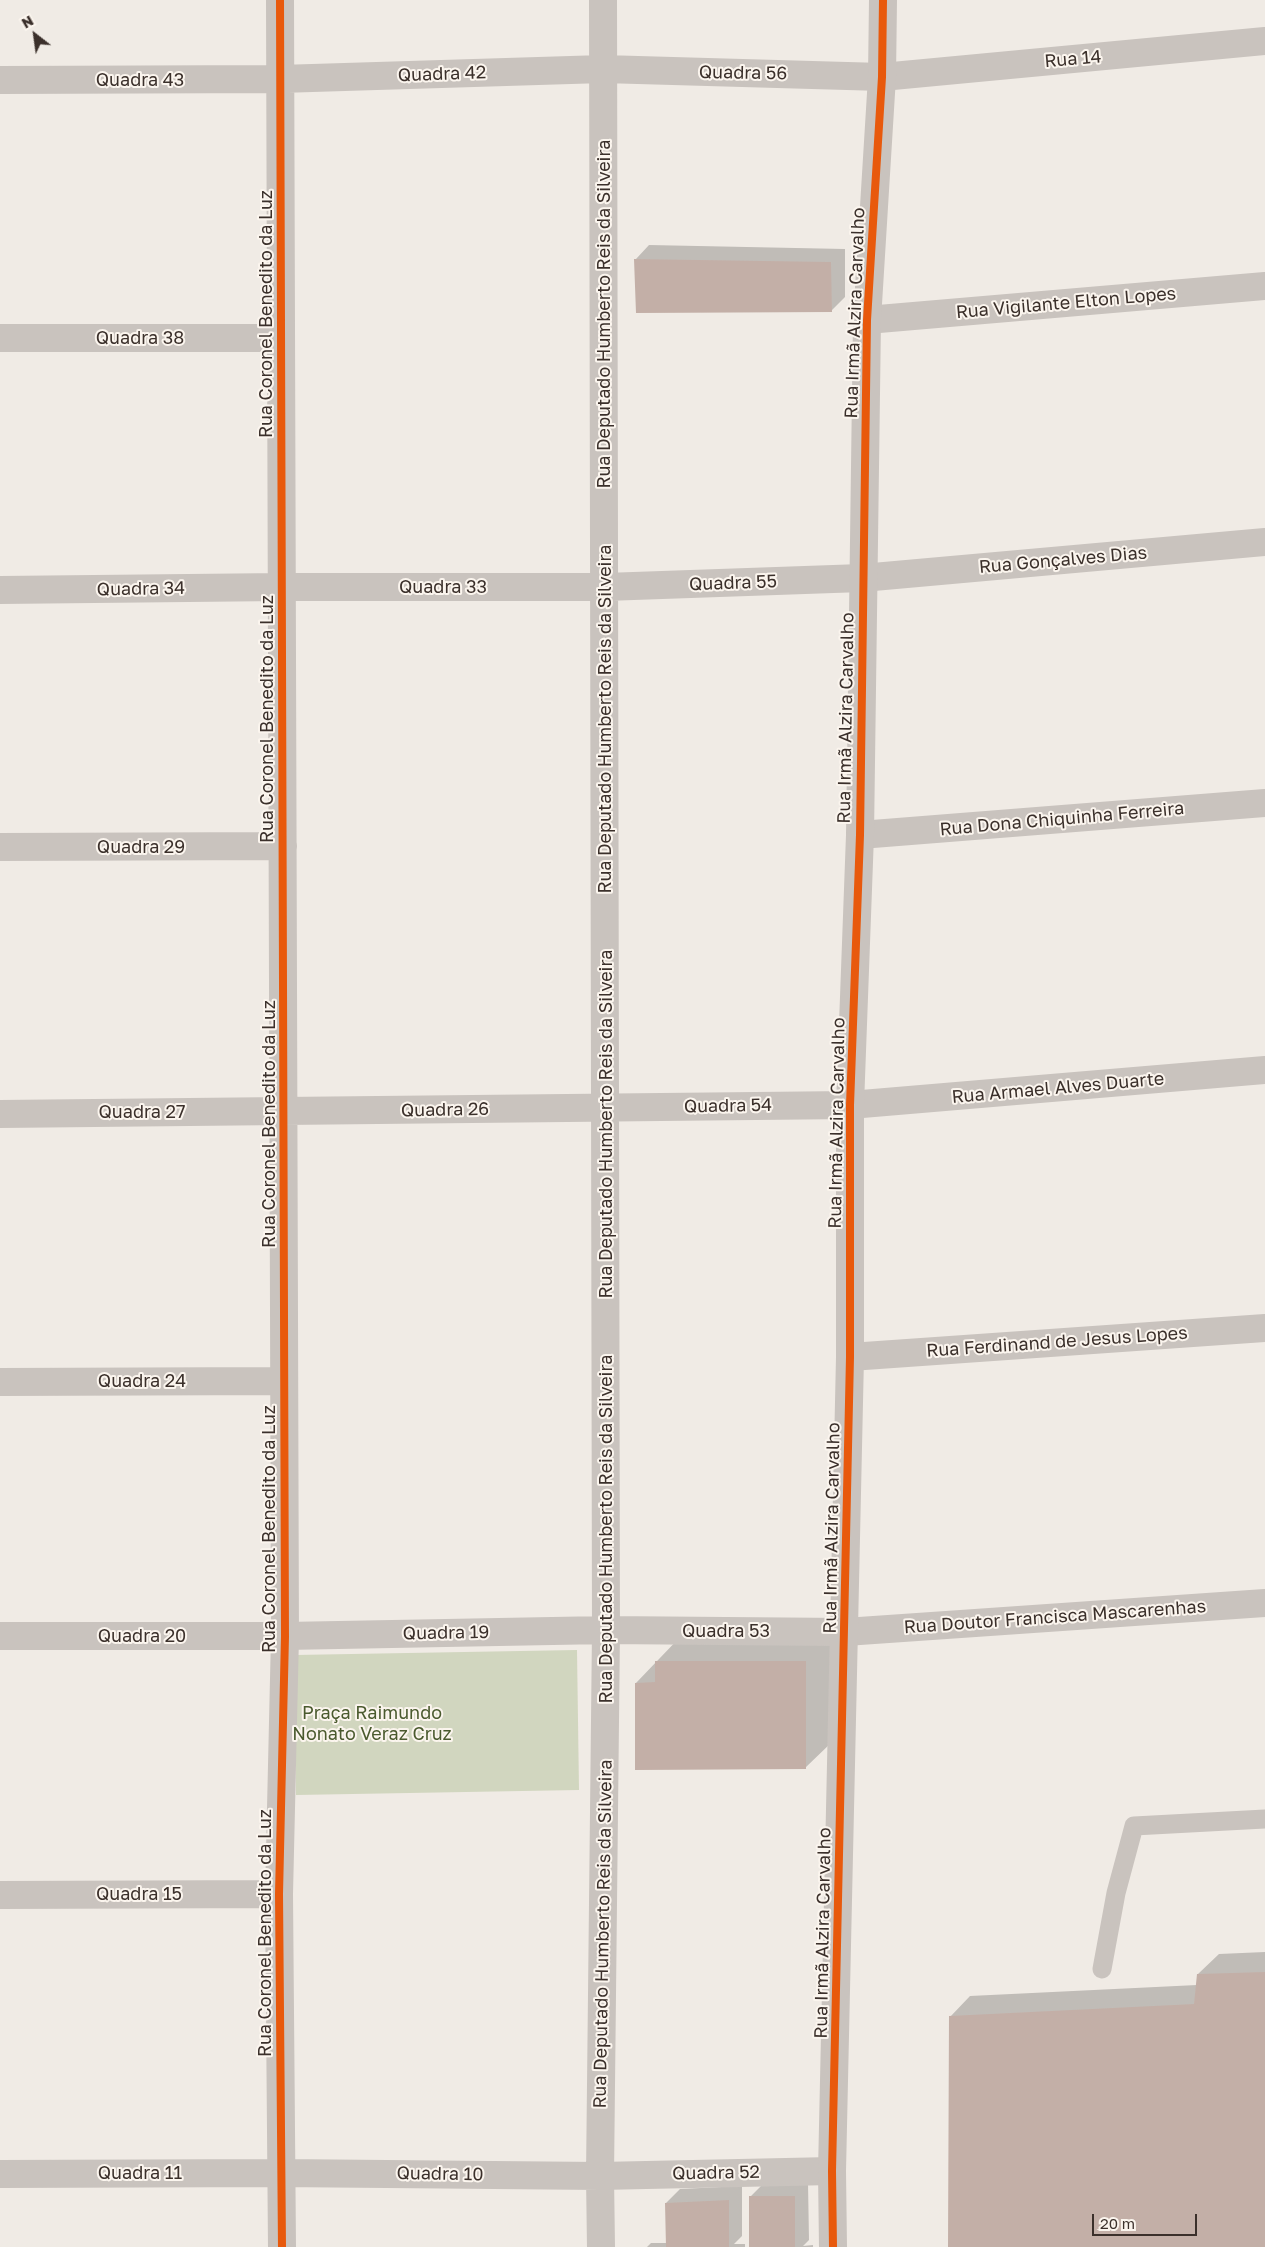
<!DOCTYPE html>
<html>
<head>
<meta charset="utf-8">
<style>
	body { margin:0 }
	#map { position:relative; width:1265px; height:2247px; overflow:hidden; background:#f0ebe5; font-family:"Golos Text",sans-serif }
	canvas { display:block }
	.north { position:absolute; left:10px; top:10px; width:50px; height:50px; -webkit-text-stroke:4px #fbf5ee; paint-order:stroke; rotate:330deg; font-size:14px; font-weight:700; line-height:20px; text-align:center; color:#3b302b }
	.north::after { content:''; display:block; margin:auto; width:18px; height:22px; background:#3b302b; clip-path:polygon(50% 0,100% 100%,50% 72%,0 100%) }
	.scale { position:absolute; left:1092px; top:2214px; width:105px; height:22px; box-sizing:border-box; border:2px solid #3b302b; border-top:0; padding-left:6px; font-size:15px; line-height:18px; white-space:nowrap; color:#3b302b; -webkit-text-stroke:4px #fbf5ee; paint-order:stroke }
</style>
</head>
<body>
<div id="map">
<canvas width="1265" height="2247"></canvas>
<div class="north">N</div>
<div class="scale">20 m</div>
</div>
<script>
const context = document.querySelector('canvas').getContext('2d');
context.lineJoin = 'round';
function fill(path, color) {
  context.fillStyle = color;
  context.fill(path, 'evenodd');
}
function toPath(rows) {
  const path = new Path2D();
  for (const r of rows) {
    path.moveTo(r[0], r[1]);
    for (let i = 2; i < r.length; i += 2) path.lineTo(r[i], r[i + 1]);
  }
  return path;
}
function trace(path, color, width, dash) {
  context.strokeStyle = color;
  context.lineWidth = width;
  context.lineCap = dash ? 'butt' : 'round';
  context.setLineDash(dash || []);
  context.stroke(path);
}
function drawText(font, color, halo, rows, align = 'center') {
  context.font = font + ' "Golos Text",sans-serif';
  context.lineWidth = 4;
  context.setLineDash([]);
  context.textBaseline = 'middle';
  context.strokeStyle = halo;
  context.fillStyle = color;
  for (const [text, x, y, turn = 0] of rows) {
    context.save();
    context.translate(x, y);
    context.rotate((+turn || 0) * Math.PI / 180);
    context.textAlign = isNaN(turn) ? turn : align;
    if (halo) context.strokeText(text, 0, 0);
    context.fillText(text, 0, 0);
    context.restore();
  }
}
const green = toPath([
	[577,1650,579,1790,296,1795,295,1655]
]);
const shadow = toPath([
	[649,245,845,249,845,297,831,311,637,312,636,259],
	[682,1635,832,1635,832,1742,805,1768,636,1683],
	[1265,1952,1265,2247,949,2247,950,2017,970,1996,1197,1985,1198,1974,1219,1954],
	[764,2183,808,2183,809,2240,803,2246,813,2245,813,2247,750,2247,750,2197],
	[742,2186,742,2236,734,2244,745,2244,745,2247,647,2247,651,2243,668,2243,666,2203,680,2189]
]);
const building = toPath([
	[634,259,831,262,832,312,636,313],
	[655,1661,806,1661,806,1769,635,1770,635,1683,655,1682],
	[1265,1972,1265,2247,948,2247,949,2016,1194,2004,1197,1974],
	[749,2196,795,2196,795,2247,749,2247],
	[729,2200,729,2247,666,2247,665,2203]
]);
const service = toPath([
	[1102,1969,1116,1893,1134,1826,1265,1819]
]);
const minor = toPath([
	[280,0,285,1636,279,1894,282,2247],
	[0,80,280,79,603,69,882,77,1265,41],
	[867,320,1265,286],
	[0,338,281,338],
	[0,590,282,587,605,587,862,578,1265,542],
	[860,835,1265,803],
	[0,847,283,846],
	[0,1114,850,1105,1265,1070],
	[850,1357,1265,1328],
	[0,1382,284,1381],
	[0,1636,285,1636,606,1630,845,1632,1265,1603],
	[0,1895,279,1894],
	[0,2174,280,2173,600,2176,832,2171],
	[601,2247,600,2176,606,1630,603,0]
]);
const tertiary = toPath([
	[833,2247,832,2171,850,1357,850,1105,860,835,867,320,882,77,883,0]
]);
const cycleway = toPath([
	[280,0,285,1636,279,1894,282,2247],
	[833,2247,832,2171,850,1357,850,1105,860,835,867,320,882,77,883,0]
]);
const streetNames = [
	["Rua 14",1073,59,-5],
	["Quadra 56",743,73,1],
	["Quadra 42",442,74,-2],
	["Quadra 43",140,80],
	["Rua Vigilante Elton Lopes",1066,303,-5],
	["Rua Irmã Alzira Carvalho",855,313,-88],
	["Rua Coronel Benedito da Luz",266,314,-90],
	["Rua Deputado Humberto Reis da Silveira",604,314,-90],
	["Quadra 38",140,338],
	["Rua Gonçalves Dias",1063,560,-5],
	["Quadra 55",733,583,-2],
	["Quadra 33",443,587],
	["Quadra 34",141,589,-1],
	["Rua Irmã Alzira Carvalho",846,718,-89],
	["Rua Coronel Benedito da Luz",267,719,-90],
	["Rua Deputado Humberto Reis da Silveira",605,719,-90],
	["Rua Dona Chiquinha Ferreira",1062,819,-5],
	["Quadra 29",141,847],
	["Rua Armael Alves Duarte",1058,1088,-5],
	["Quadra 54",728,1106,-1],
	["Quadra 26",445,1110,-1],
	["Quadra 27",142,1112],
	["Rua Irmã Alzira Carvalho",837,1123,-89],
	["Rua Coronel Benedito da Luz",269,1124,-90],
	["Rua Deputado Humberto Reis da Silveira",606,1124,-90],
	["Rua Ferdinand de Jesus Lopes",1057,1342,-4],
	["Quadra 24",142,1381],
	["Rua Irmã Alzira Carvalho",832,1528,-89],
	["Rua Coronel Benedito da Luz",269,1529,-90],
	["Rua Deputado Humberto Reis da Silveira",606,1529,-90],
	["Rua Doutor Francisca Mascarenhas",1055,1617,-4],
	["Quadra 53",726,1631],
	["Quadra 19",446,1633,-1],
	["Quadra 20",142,1636],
	["Quadra 15",139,1894],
	["Rua Coronel Benedito da Luz",265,1933,-90],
	["Rua Irmã Alzira Carvalho",823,1933,-89],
	["Rua Deputado Humberto Reis da Silveira",603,1934,-89],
	["Quadra 11",140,2173],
	["Quadra 52",716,2173,-1],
	["Quadra 10",440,2174,1]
];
const parkNames = [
	["Praça Raimundo",372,1713],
	["Nonato Veraz Cruz",372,1734]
];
fill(green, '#d1d6bf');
fill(shadow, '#0003');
fill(building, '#c3afa7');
trace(service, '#c9c3be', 19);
trace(minor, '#c9c3be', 28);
trace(tertiary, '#c9c3be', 28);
trace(cycleway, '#e8590c', 8);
drawText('18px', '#3b302b', '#fbf5ee', streetNames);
drawText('18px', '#4a5a2e', '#fbf5ee', parkNames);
</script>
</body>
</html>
